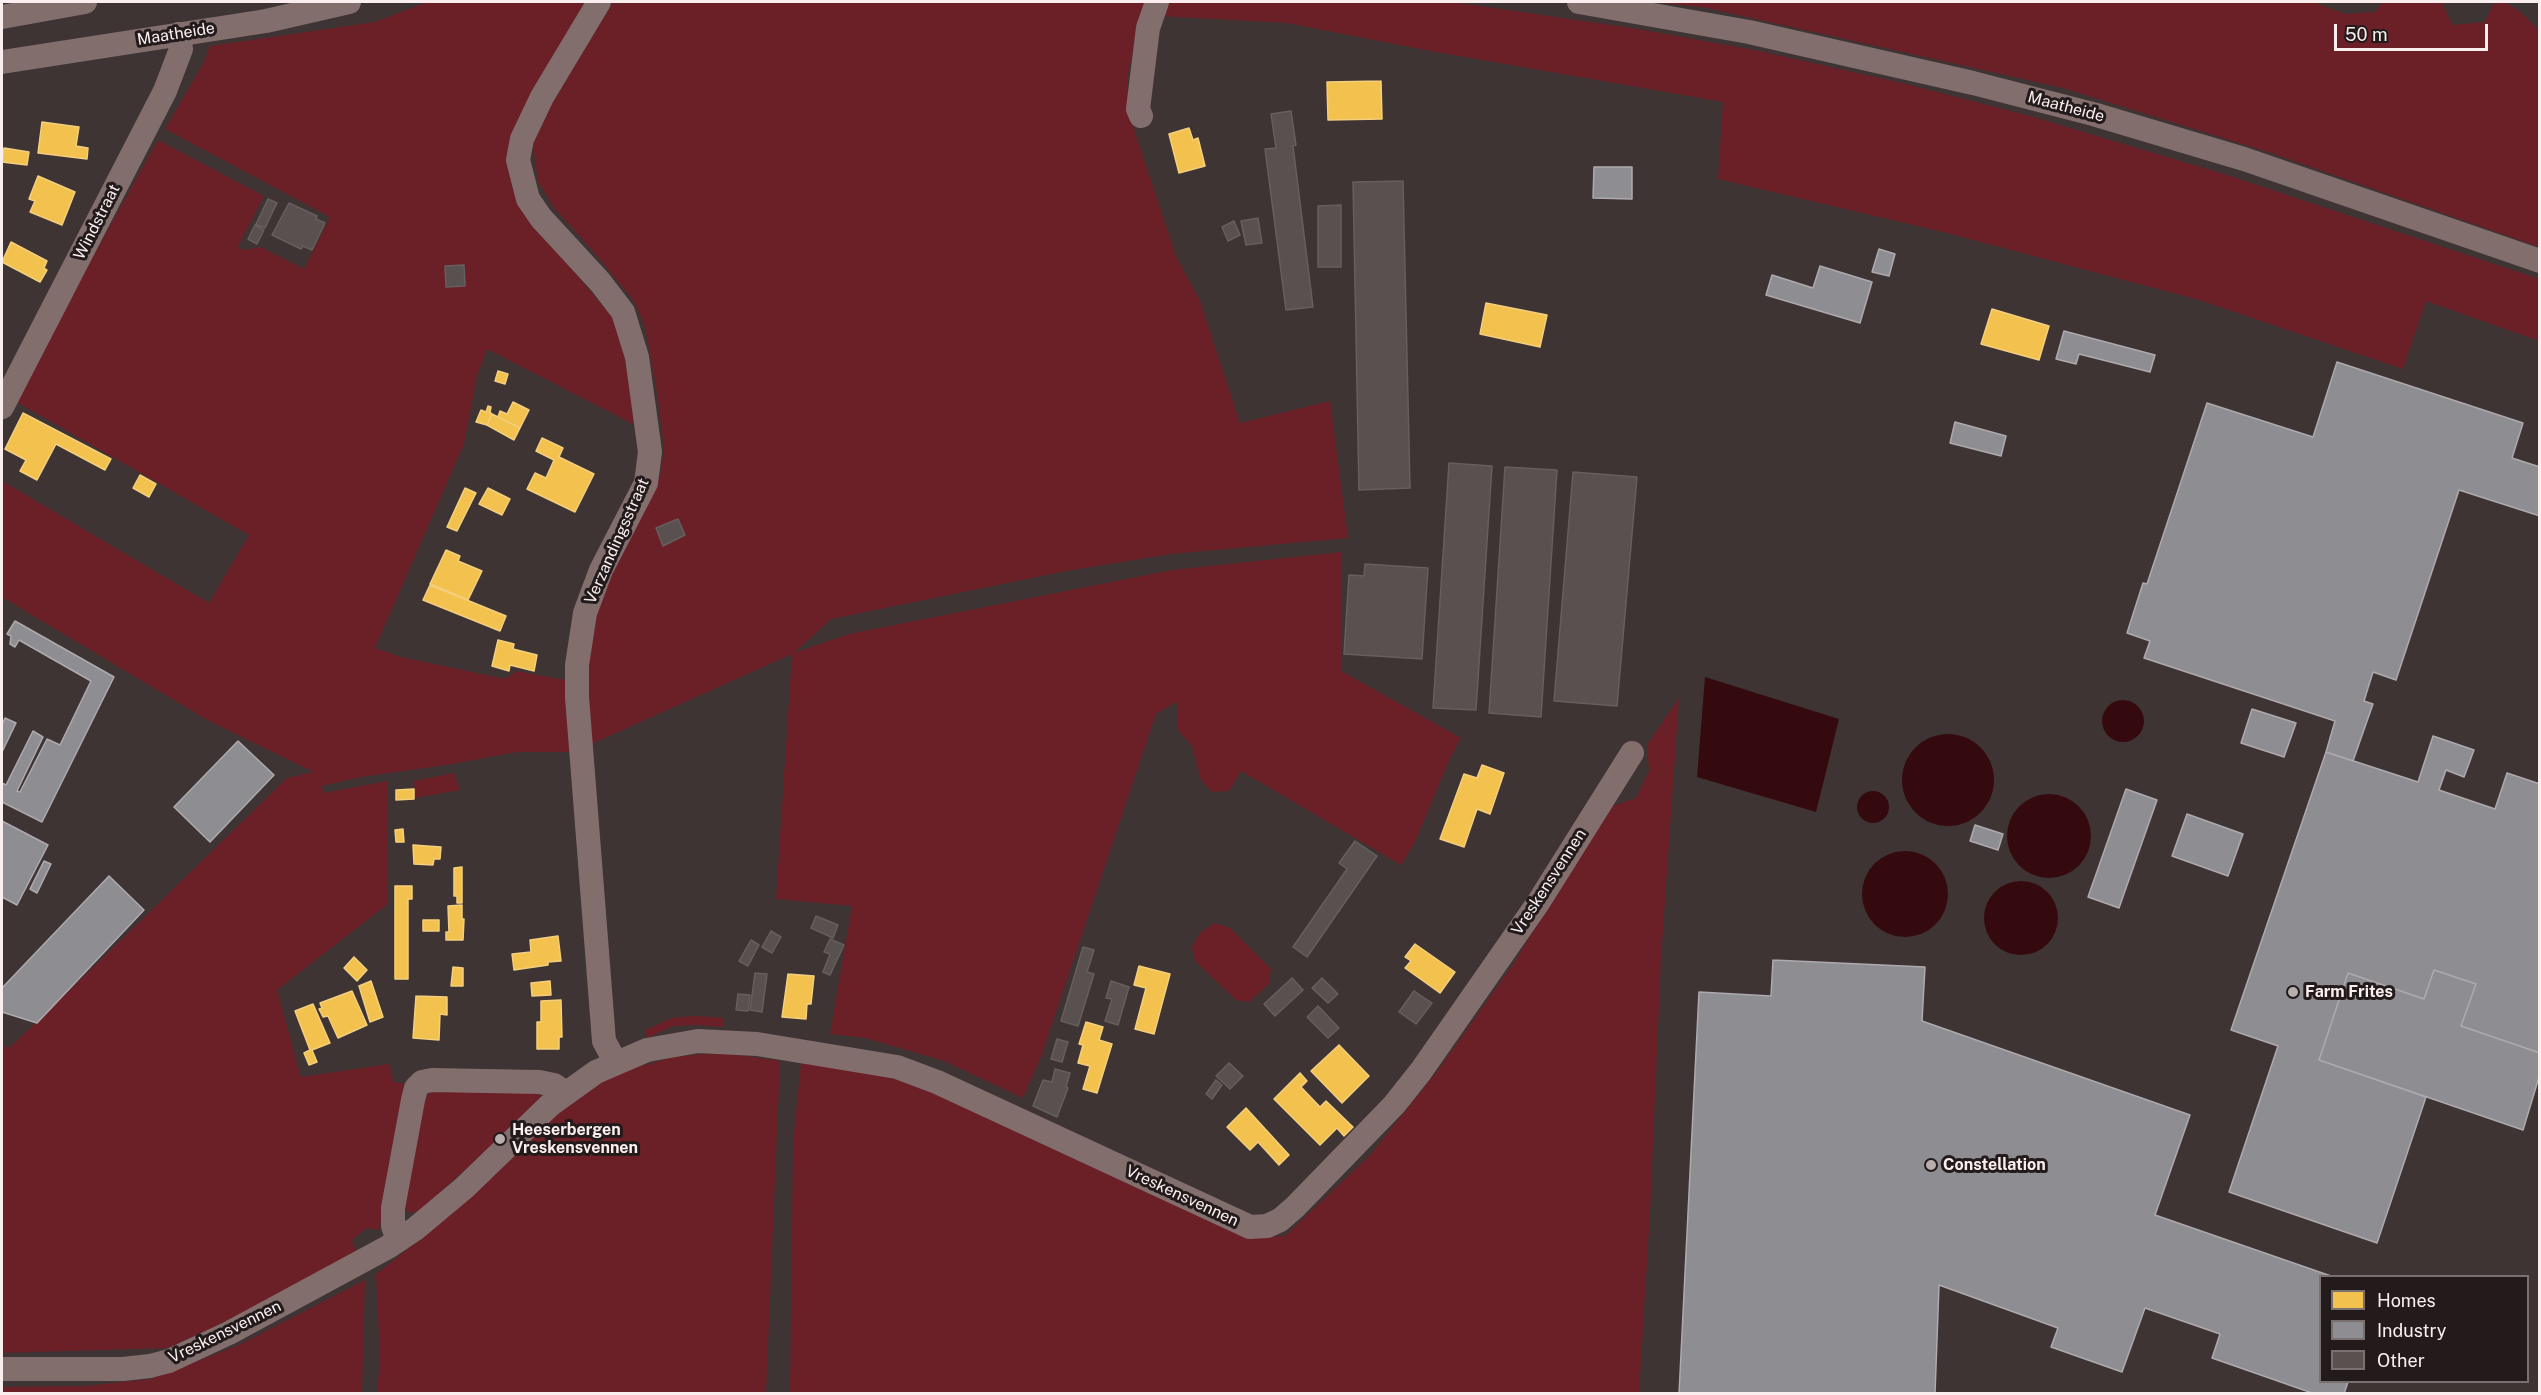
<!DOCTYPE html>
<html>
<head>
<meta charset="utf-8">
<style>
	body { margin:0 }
	#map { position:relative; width:2541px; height:1395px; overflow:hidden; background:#3e3434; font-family:"Public Sans",sans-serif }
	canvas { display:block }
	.frame { position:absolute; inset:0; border:3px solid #faefee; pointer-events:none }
	.legend { position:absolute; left:2319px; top:1275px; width:210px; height:108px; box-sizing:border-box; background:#231b1b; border:2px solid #79706f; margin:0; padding:8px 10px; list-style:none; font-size:18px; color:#faefee }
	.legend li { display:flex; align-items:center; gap:12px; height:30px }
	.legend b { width:30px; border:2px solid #79706f }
	.scale { position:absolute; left:2334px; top:24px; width:154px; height:27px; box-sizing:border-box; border:3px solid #faefee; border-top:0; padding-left:8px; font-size:18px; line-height:21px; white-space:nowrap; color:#faefee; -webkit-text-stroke:4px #231b1b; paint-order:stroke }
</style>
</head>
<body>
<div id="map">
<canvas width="2541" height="1395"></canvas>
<div class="frame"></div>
<ul class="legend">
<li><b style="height:16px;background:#f2c14e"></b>Homes</li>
<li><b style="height:16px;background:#8d8d92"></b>Industry</li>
<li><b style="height:16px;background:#585150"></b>Other</li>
</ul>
<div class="scale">50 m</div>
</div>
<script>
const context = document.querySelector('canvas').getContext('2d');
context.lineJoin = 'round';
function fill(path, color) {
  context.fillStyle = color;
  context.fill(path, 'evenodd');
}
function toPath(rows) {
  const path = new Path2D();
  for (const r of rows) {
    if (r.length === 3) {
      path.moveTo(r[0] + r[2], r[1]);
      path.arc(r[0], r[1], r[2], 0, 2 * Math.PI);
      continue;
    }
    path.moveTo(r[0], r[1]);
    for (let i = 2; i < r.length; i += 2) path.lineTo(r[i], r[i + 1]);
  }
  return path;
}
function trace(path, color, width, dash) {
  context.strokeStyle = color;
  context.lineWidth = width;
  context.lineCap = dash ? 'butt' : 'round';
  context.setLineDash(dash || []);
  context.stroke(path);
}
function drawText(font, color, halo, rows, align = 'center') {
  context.font = font + ' "Public Sans",sans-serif';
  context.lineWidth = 6;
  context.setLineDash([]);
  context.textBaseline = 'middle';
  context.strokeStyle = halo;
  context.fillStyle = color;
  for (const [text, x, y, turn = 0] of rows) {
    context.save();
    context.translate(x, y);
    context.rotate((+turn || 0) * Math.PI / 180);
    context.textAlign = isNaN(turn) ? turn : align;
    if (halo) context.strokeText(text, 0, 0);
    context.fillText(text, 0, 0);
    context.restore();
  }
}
const green = toPath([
	[427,2,589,2,512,159,512,187,523,211,613,318,625,349,637,426,487,349,477,376,464,444,375,648,401,657,505,679,517,671,565,680,571,752,516,752,452,764,361,777,322,786,323,793,388,781,388,904,277,990,301,1077,389,1064,394,1082,406,1084,379,1230,367,1228,352,1240,357,1254,249,1311,168,1348,2,1353,2,1045,9,1048,45,1014,287,778,314,772,209,721,2,597,2,481,209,603,249,535,13,400,158,140,264,196,238,247,244,250,261,247,304,269,330,217,165,129,204,62,210,46,375,22],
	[613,2,1148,2,1134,46,1127,79,1131,120,1176,256,1200,301,1240,423,1330,401,1348,538,1171,554,1066,571,831,619,794,653,849,634,1172,570,1342,552,1341,671,1461,738,1451,756,1415,842,1401,865,1241,771,1229,791,1212,792,1201,780,1192,746,1177,729,1178,701,1156,714,1041,1057,1023,1098,944,1061,865,1038,830,1034,852,906,776,899,792,654,587,746,585,679,591,617,660,476,664,449,657,392,645,327,634,301,593,251,555,209,538,182,533,144,553,102],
	[1164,2,1453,2,1638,29,1759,51,1906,84,2030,116,2224,174,2539,279,2539,341,2426,301,2403,369,2199,300,1947,233,1718,179,1723,102,1425,50,1287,23,1158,16],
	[1654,2,2313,2,2346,14,2375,12,2382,2,2442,2,2452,25,2485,22,2493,4,2504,2,2518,10,2539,30,2539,247,2271,153,2063,88,1707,8],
	[1679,698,1661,958,1650,1213,1639,1393,790,1394,793,1143,801,1063,863,1072,911,1083,1247,1237,1285,1236,1370,1155,1438,1070,1514,963,1609,807,1636,798,1649,771,1647,745],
	[454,773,460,790,415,798,414,781],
	[1214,923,1230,928,1271,969,1269,984,1249,1002,1236,1000,1195,961,1192,947,1200,933],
	[696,1016,723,1018,723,1027,697,1025,673,1026,647,1038,645,1030,672,1018],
	[726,1053,780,1061,766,1393,377,1393,380,1358,376,1274,418,1241,574,1098,622,1071,678,1056],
	[430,1091,539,1091,542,1101,419,1211,409,1213,404,1207,424,1102],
	[365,1280,362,1393,2,1394,2,1387,85,1386,151,1379,239,1345]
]);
const water = toPath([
	[1705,677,1839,719,1816,812,1697,777],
	[2123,721,21],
	[1948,780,46],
	[1873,807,16],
	[2049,836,42],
	[1905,894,43],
	[2021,918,37]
]);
const homes = toPath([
	[1381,81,1382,119,1328,120,1327,82,1381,81],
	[42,122,79,127,76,146,88,148,87,159,38,153,42,122],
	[1189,128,1193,140,1198,138,1205,166,1179,173,1169,134,1189,128],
	[4,148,29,152,27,165,2,162,4,148],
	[38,176,75,192,62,225,30,212,35,201,29,199,38,176],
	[11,242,47,261,44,268,47,270,40,282,2,262,11,242],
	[1486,303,1547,315,1540,347,1480,334,1486,303],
	[1992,309,2049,326,2039,360,1981,344,1992,309],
	[498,371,508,374,505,384,495,381,498,371],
	[513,402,529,410,520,428,498,417,500,411,507,414,513,402],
	[488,406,491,407,490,412,492,414,487,425,476,422,481,410,486,412,488,406],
	[23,413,111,459,105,470,56,444,37,480,20,471,26,460,5,449,23,413],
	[492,414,520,428,514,440,487,425,492,414],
	[542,438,563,448,559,457,594,474,575,512,527,489,535,473,546,478,554,460,536,451,542,438],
	[140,475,156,484,149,497,133,488,140,475],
	[465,488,476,493,457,531,447,527,465,488],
	[488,488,510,499,502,515,479,504,488,488],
	[446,550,460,556,458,561,482,571,468,600,430,584,446,550],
	[430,585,506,616,500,631,423,600,430,585],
	[498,640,514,644,513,649,537,655,534,671,510,665,509,671,492,666,498,640],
	[1482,765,1504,773,1490,814,1477,809,1464,847,1440,839,1464,774,1477,778,1482,765],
	[414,789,414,799,396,800,396,790,414,789],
	[403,829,404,842,396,842,395,830,403,829],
	[413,845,441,847,440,859,434,859,433,865,414,864,413,845],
	[462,867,462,903,457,903,457,896,454,896,454,868,462,867],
	[395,886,412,886,412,899,408,899,408,979,395,979,395,886],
	[462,905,462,919,464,919,463,940,446,940,446,932,449,932,448,906,462,905],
	[423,920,439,920,439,931,423,931,423,920],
	[558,936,561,961,548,962,548,965,514,970,512,954,531,952,530,940,558,936],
	[1415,944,1455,972,1440,993,1405,968,1411,961,1405,957,1415,944],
	[354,957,367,970,357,981,344,968,354,957],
	[1139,966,1170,974,1154,1034,1135,1029,1146,988,1134,985,1139,966],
	[453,967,463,968,463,986,451,986,453,967],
	[788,974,814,976,811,1004,807,1004,806,1019,782,1017,788,974],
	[371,981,383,1017,370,1022,359,986,371,981],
	[550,981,551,995,532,996,531,983,550,981],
	[352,991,367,1025,338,1038,328,1016,323,1017,319,1009,322,1008,320,1003,352,991],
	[416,996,447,997,447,1015,440,1014,439,1040,413,1038,416,996],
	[561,1000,562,1037,559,1037,559,1049,537,1049,537,1022,541,1022,541,1001,561,1000],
	[313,1004,330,1043,312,1050,317,1062,309,1065,304,1053,310,1050,295,1011,313,1004],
	[1086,1022,1103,1027,1099,1040,1112,1044,1097,1093,1083,1089,1090,1066,1078,1063,1083,1045,1079,1044,1086,1022],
	[1339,1045,1369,1076,1342,1103,1311,1071,1339,1045],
	[1300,1073,1307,1081,1301,1087,1320,1107,1326,1101,1353,1127,1344,1136,1337,1128,1320,1145,1274,1099,1300,1073],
	[1246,1108,1289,1155,1279,1165,1258,1142,1250,1150,1227,1127,1246,1108]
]);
const industry = toPath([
	[1594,167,1632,167,1632,199,1593,198,1594,167],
	[1879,249,1895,254,1889,276,1872,272,1879,249],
	[1820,266,1872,282,1860,323,1766,295,1772,275,1813,288,1820,266],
	[2064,331,2155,355,2150,372,2079,354,2076,364,2056,359,2064,331],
	[2337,362,2523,423,2512,458,2540,467,2540,516,2459,490,2396,680,2373,672,2364,701,2373,704,2353,761,2326,752,2335,721,2144,658,2150,641,2127,633,2143,583,2147,584,2207,403,2313,437,2337,362],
	[1955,422,2006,436,2001,456,1950,443,1955,422],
	[15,621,114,677,42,822,2,802,2,783,6,785,33,731,43,737,17,791,20,792,47,739,60,745,91,681,19,640,15,647,10,644,11,636,7,634,15,621],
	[2252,709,2296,723,2284,757,2241,743,2252,709],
	[5,718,16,723,2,752,2,725,5,718],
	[2433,736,2474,750,2464,777,2446,770,2439,790,2495,809,2507,773,2540,784,2540,1053,2461,1026,2476,984,2434,970,2424,999,2348,973,2319,1060,2426,1097,2377,1243,2229,1192,2278,1046,2231,1030,2326,752,2418,782,2433,736],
	[238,741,274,775,210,842,174,807,238,741],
	[2126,789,2157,800,2119,908,2088,897,2126,789],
	[2187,814,2243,834,2228,876,2172,856,2187,814],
	[2,821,48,845,17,905,2,897,2,821],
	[1975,825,2003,834,1998,850,1970,841,1975,825],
	[44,861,51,864,37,893,30,889,44,861],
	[109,876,144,910,37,1023,2,1012,2,988,109,876],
	[1773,960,1925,967,1922,1021,2190,1115,2155,1215,2331,1276,2320,1276,2320,1382,2348,1382,2344,1394,2315,1394,2212,1358,2220,1334,2145,1308,2122,1372,2051,1347,2058,1328,1939,1285,1935,1394,1679,1394,1699,992,1771,996,1773,960],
	[2434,970,2476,984,2461,1026,2540,1053,2540,1074,2523,1130,2319,1060,2348,973,2424,999,2434,970]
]);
const building = toPath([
	[1291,111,1296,145,1293,146,1313,307,1286,310,1265,149,1276,148,1271,114,1291,111],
	[1403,181,1410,488,1359,490,1353,182,1403,181],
	[268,199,277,203,265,228,256,224,268,199],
	[289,203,317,216,316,219,325,223,312,250,303,246,301,249,272,235,289,203],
	[1341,205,1341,267,1318,267,1318,206,1341,205],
	[1258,218,1262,243,1246,245,1241,221,1258,218],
	[1234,221,1240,235,1228,241,1222,227,1234,221],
	[255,225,264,230,257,244,248,239,255,225],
	[464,265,465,286,446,287,445,266,464,265],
	[1449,463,1492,466,1476,710,1433,708,1449,463],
	[1505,467,1557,470,1541,717,1489,713,1505,467],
	[1573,472,1637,477,1617,706,1554,701,1573,472],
	[678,519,685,535,663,546,656,528,678,519],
	[1365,564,1428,568,1422,659,1344,654,1349,575,1364,576,1365,564],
	[1355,841,1377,856,1307,957,1293,947,1347,869,1339,863,1355,841],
	[816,916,838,925,833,938,811,928,816,916],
	[771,931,781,937,772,953,762,947,771,931],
	[830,939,844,945,830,975,823,972,830,954,824,952,830,939],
	[751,940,759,945,748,966,739,961,751,940],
	[1083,947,1094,950,1087,972,1094,974,1078,1026,1061,1021,1083,947],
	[755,973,767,974,762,1012,750,1010,755,973],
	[1292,978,1303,990,1275,1016,1264,1004,1292,978],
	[1322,978,1338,994,1328,1003,1312,988,1322,978],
	[1111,981,1129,987,1118,1025,1105,1021,1112,999,1106,998,1111,981],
	[1414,991,1432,1003,1416,1024,1399,1012,1414,991],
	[738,994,750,995,748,1011,736,1010,738,994],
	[1318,1006,1339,1028,1328,1038,1307,1017,1318,1006],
	[1057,1039,1068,1042,1062,1062,1051,1059,1057,1039],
	[1229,1063,1243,1076,1230,1089,1216,1076,1229,1063],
	[1055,1069,1070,1073,1066,1087,1068,1088,1057,1117,1033,1106,1043,1080,1052,1082,1055,1069],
	[1216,1080,1222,1085,1212,1099,1206,1094,1216,1080]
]);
const minor = toPath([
	[599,2,542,97,522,139,518,160,528,199,541,218,600,282,623,312,637,357,650,452,646,483,601,570,585,613,577,665,577,697,604,1041,616,1063],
	[1579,2,1749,32,1973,83,2093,114,2244,159,2540,261],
	[2,17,85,2],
	[2,62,266,21,349,2],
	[1141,116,1138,109,1148,28,1157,2],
	[2,407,165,91,181,49,179,34],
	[398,1240,393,1226,393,1208,413,1100,416,1088,422,1082,432,1080,539,1082,554,1085,566,1093],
	[2,1369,123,1369,150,1366,169,1361,229,1333,388,1247,415,1229,464,1188,550,1105,596,1072,647,1050,698,1041,757,1044,897,1067,937,1082,1250,1227,1267,1226,1280,1220,1295,1207,1394,1105,1421,1071,1538,903,1632,753]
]);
const markers = [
	[2293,992,6,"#b8aead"],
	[500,1139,6,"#b8aead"],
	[1931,1165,6,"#b8aead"]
];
const streetNames = [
	["Maatheide",176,34,-9],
	["Maatheide",2066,107,15],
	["Windstraat",97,222,-63],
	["Verzandingsstraat",617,541,-66],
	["Vreskensvennen",1549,882,-57],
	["Vreskensvennen",1182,1196,25],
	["Vreskensvennen",225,1332,-26]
];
const poiNames = [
	["Farm Frites",2305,992],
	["Heeserbergen",512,1130],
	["Vreskensvennen",512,1148],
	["Constellation",1943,1165]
];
fill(green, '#6b2027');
fill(water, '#350a0f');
fill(homes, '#f2c14e');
trace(homes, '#f4cf7e', 1.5);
fill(industry, '#8d8d92');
trace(industry, '#aeaaae', 1.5);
fill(building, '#585150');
trace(building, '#675e5e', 1.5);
trace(minor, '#836e6e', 24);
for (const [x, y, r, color] of markers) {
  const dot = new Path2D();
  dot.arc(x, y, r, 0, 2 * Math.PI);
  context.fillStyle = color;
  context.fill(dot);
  trace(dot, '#231b1b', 2);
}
drawText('16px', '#faefee', '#231b1b', streetNames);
drawText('bold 16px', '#faefee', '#231b1b', poiNames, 'left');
</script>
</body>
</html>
